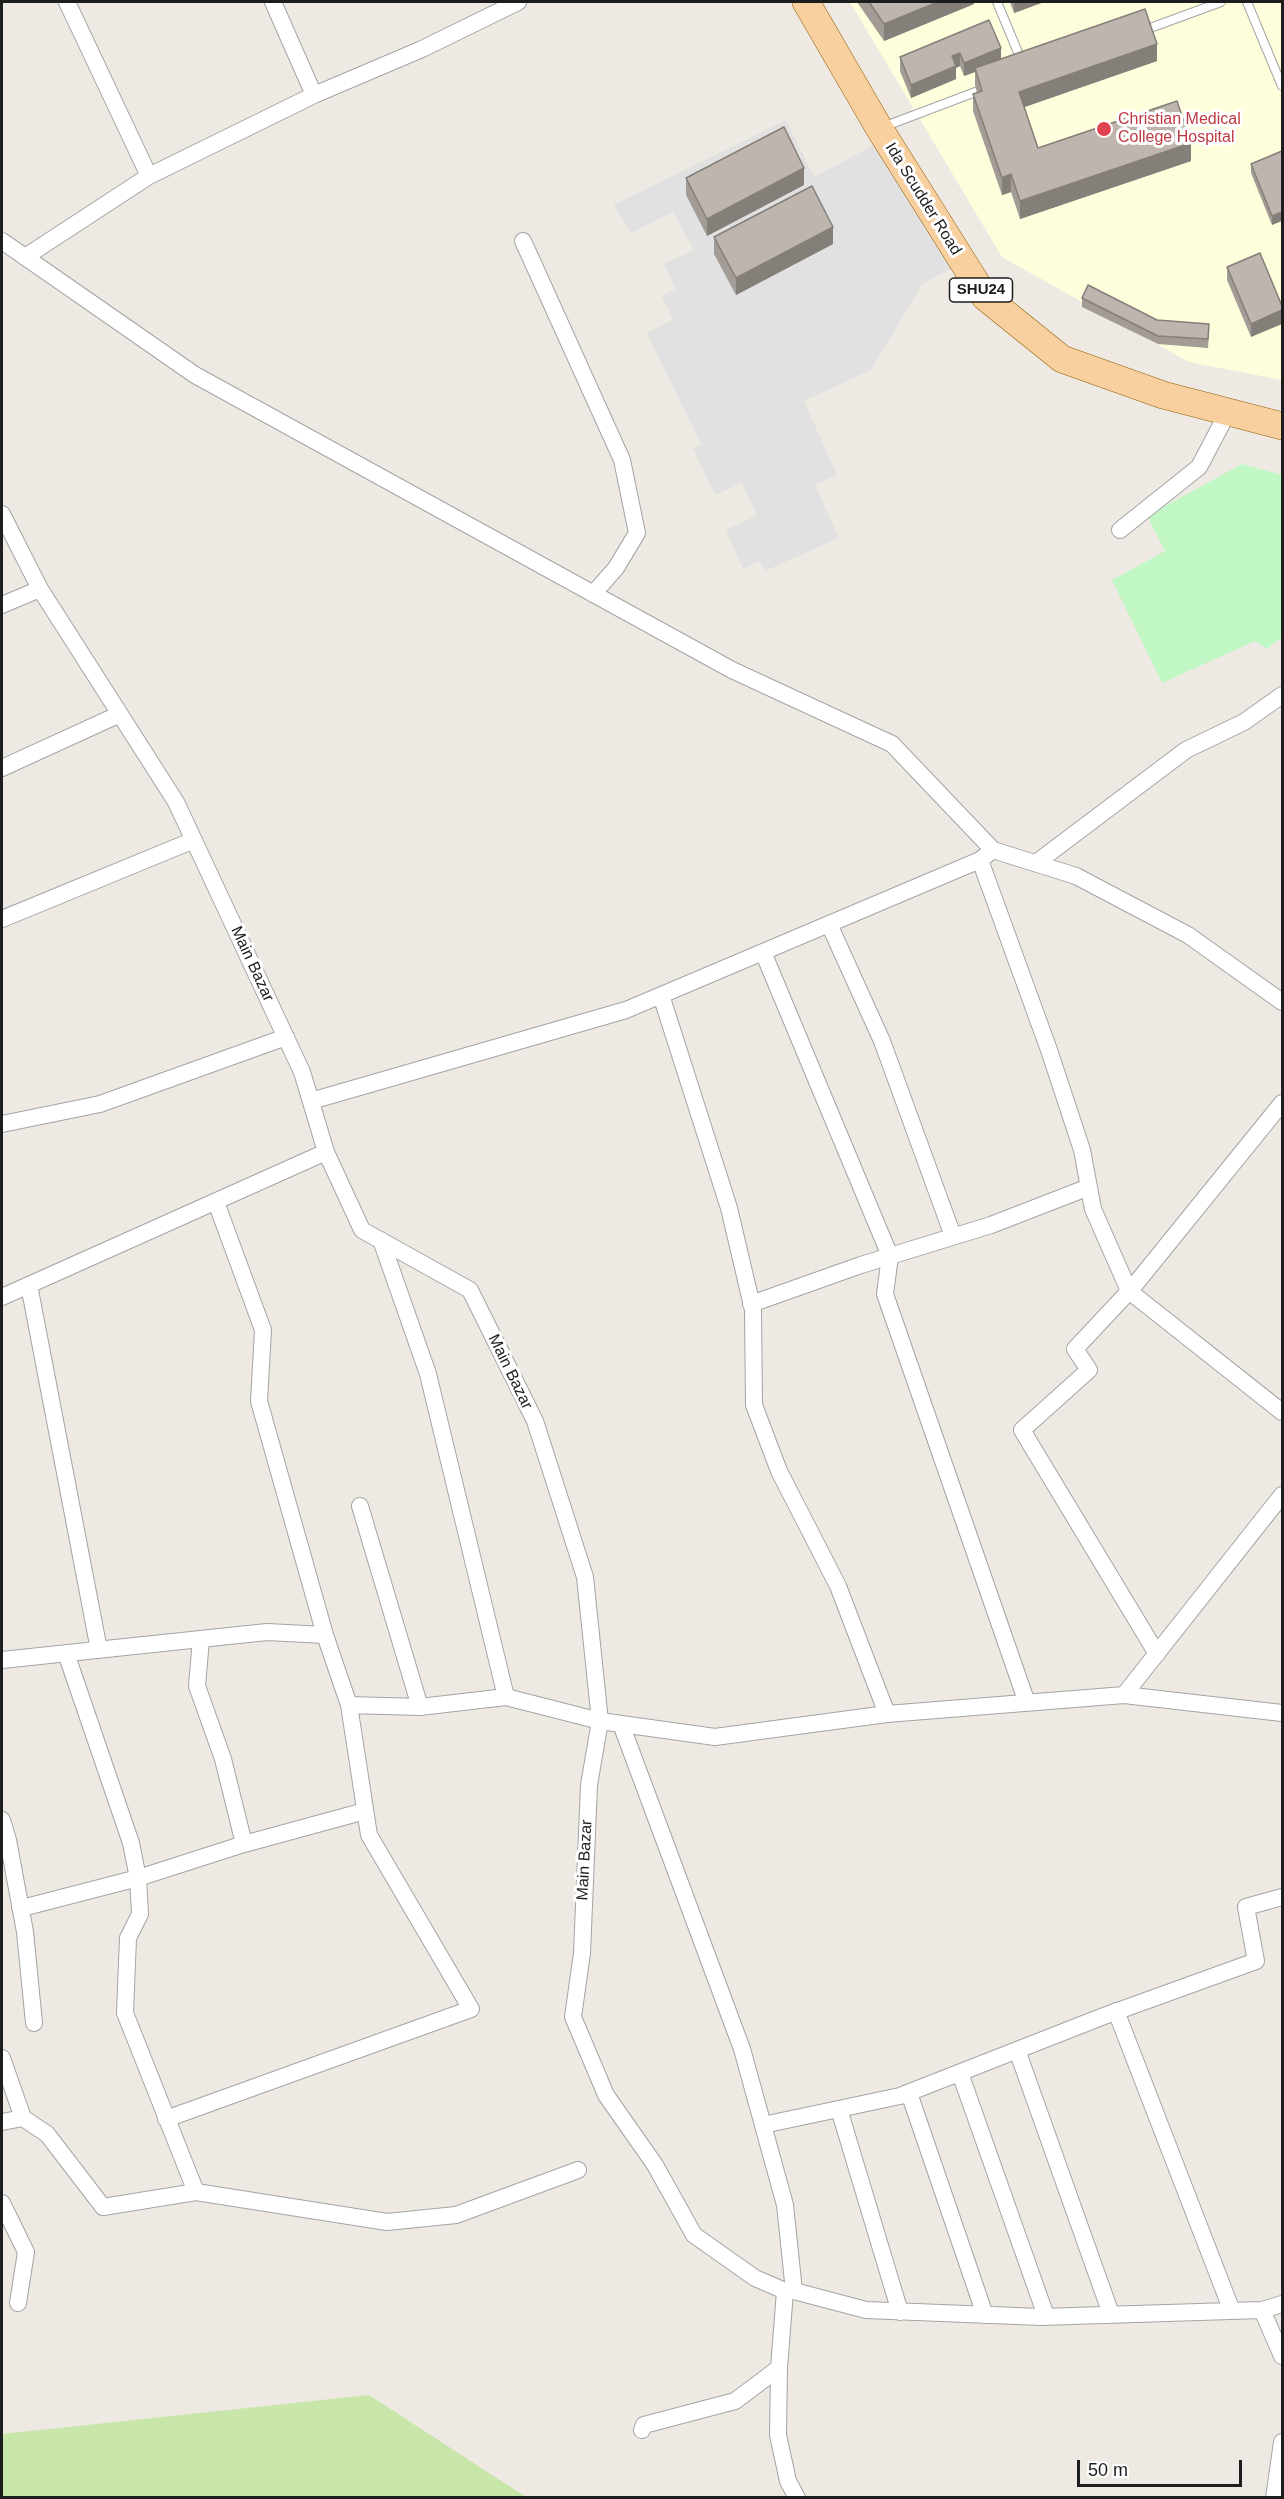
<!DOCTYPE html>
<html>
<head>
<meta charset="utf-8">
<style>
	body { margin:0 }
	#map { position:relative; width:1284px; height:2499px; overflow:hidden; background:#eeeae3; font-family:Helvetica,sans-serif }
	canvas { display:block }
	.frame { position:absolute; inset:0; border:3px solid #1d1d1d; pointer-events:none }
	.scale { position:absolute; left:1077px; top:2460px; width:165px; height:27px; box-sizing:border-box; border:3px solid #1d1d1d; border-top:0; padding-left:8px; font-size:18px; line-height:21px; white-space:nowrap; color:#1d1d1d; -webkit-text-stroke:4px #fff; paint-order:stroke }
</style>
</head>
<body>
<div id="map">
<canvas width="1284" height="2499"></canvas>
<div class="frame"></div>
<div class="scale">50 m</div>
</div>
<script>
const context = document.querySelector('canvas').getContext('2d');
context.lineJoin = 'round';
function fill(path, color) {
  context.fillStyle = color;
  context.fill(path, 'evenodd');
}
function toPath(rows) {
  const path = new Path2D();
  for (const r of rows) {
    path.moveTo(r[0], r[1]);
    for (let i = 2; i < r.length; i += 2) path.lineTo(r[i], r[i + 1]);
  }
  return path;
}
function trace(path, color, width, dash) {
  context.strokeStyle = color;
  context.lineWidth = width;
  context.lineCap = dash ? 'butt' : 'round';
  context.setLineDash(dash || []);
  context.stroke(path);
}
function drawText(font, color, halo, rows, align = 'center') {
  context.font = font + ' Helvetica,sans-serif';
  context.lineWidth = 6;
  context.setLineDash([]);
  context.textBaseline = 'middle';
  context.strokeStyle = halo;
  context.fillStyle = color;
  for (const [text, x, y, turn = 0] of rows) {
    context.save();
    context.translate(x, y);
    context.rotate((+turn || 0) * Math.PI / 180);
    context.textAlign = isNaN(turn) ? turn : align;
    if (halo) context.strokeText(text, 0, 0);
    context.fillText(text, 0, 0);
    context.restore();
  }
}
const education = toPath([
	[850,2,1282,2,1282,380,1189,362,1002,257]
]);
const grass = toPath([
	[369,2395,526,2497,2,2497,2,2434]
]);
const park = toPath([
	[1242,464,1282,475,1282,637,1267,649,1255,641,1162,683,1112,580,1165,551,1147,516]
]);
const parking = toPath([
	[786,120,814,177,874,145,953,268,923,283,871,370,804,401,837,475,815,485,839,538,765,571,760,561,743,569,726,530,757,515,742,483,715,495,693,448,701,444,647,333,673,320,662,296,676,289,664,264,694,250,673,212,631,233,614,205]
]);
const service = toPath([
	[997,2,1022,62],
	[1247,2,1282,86],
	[1142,31,1221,2],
	[883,127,986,88]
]);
const minor = toPath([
	[67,2,149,176],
	[273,2,314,95],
	[2,241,195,375,732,670,892,744,993,850,1076,876,1188,935,1282,1002],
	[523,241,622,460,637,533,616,568,593,594],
	[25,257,149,176,314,95,422,49,518,2],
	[2,514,40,589,176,802,302,1072,326,1152,362,1230,470,1290,535,1421,585,1577,600,1721,589,1785,582,1953,573,2017,606,2095,655,2165,694,2235,755,2278,785,2291],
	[1120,530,1199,467,1228,412],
	[2,605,40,589],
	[2,768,120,714],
	[980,860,1049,1050,1082,1150,1093,1209,1129,1291,1282,1412],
	[1036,863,1186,750,1244,722,1282,695],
	[2,919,194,840],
	[829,924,882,1041,953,1236],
	[763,952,890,1256,885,1294,1027,1703],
	[661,995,729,1208,753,1310,754,1405,779,1471,838,1586,887,1714,1124,1695,1282,1495],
	[311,1101,626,1010,980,860,993,850],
	[2,1124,100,1104,286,1037],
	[381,1240,428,1374,506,1697],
	[29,1285,99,1650],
	[2,1297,326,1152],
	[751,1304,861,1265,991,1225,1089,1187],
	[360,1506,420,1707],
	[201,1639,197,1686,223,1759,244,1844],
	[66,1653,131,1843,138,1878,140,1914,128,1938,125,2013,196,2192],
	[1157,1654,1022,1430,1089,1370,1075,1349,1133,1287,1282,1103],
	[2,1660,267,1632,325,1635],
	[1124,1695,1282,1713],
	[349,1705,420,1707,506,1697,600,1721,715,1737,887,1714],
	[621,1724,742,2049,785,2205,794,2291,785,2291,779,2368,778,2435,788,2481,797,2498],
	[2,1820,8,1840,25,1932,34,2023],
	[20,1907,22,1908,138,1878,244,1844,365,1811],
	[1116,2011,1232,2311],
	[1017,2050,1111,2314],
	[2,2058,23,2118],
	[960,2073,1046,2316],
	[909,2093,985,2315],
	[839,2109,900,2312],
	[166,2119,471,2009,369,1835,349,1705,325,1635,259,1401,263,1330,216,1202],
	[2,2122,23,2118,47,2134,103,2207,196,2192,387,2222,456,2215,578,2170],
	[763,2125,900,2096,1104,2016,1256,1961,1246,1907,1282,1897],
	[2,2203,26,2252,18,2303],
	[794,2291,866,2310,1041,2317,1262,2310,1282,2304],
	[1262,2310,1282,2356],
	[642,2430,644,2425,735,2401,779,2368],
	[1274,2498,1282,2442]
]);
const primary = toPath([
	[806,2,879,128,985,297,1062,359,1163,395,1282,426]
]);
const wall = toPath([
	[857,2,974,2,974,4,884,41],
	[1010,2,1044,2,1014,13],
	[989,20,1001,59,1157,61,1024,107,1038,148,1191,161,1020,219,1011,192,1002,195,973,111,973,94,977,93,975,85,975,72,964,76,960,66,956,68,956,79,911,98,900,71,900,57],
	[1282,151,1272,225,1251,173,1251,164],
	[686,178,804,185,707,236,686,195],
	[714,237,833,244,736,295,714,254],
	[1227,267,1282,306,1251,337,1227,280],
	[1082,298,1157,320,1209,332,1208,348,1158,344,1082,307]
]);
const shadedWall = toPath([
	[938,2,974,2,974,4,884,41,884,24],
	[1014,2,1044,2,1014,13],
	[1157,44,1157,61,1019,109,1019,92],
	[1001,48,1001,61,975,68,975,72,964,76,964,63],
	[960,53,960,66,956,68,956,79,911,98,911,85,952,56],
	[1191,143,1191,161,1020,219,1020,201],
	[804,168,804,185,707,236,707,219],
	[1011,174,1011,192,1002,195,1002,178],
	[1282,212,1282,221,1272,225,1272,216],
	[833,227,833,244,736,295,736,278],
	[1282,310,1282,324,1251,337,1251,324]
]);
const building = toPath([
	[869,2,938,2,884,24,869,2],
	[1145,9,1157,44,1019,92,1038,148,1177,101,1191,143,1020,201,1011,174,1002,178,973,94,982,91,975,68,1145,9],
	[989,20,1001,48,964,63,960,53,952,56,956,66,911,85,900,57,989,20],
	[784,127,804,168,707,219,686,178,784,127],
	[1282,151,1282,212,1272,216,1251,164,1282,151],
	[812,186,833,227,736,278,714,237,812,186],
	[1260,253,1282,306,1282,310,1251,324,1227,267,1260,253],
	[1088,285,1157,320,1209,324,1208,339,1158,336,1082,298,1088,285]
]);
const markers = [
	[1104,129,8,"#e0444e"]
];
const shields = [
	[981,290,63]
];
const shieldNames = [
	["SHU24",981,290]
];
const healthNames = [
	["Christian Medical",1118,120],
	["College Hospital",1118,138]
];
const streetNames = [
	["Ida Scudder Road",923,199,58],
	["Main Bazar",252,964,65],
	["Main Bazar",510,1372,64],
	["Main Bazar",585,1860,-87]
];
fill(education, '#fefddc');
fill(grass, '#c9e6aa');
fill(park, '#c1f7c4');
fill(parking, '#e1e1e1');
trace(service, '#a4a4a4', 10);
trace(minor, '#a4a4a4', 18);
trace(primary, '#8f5e06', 28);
trace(service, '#fff', 8);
trace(minor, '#fff', 16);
trace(primary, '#f8cf9e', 27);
fill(wall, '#a39c96');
fill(shadedWall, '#857f7a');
fill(building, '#beb5af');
trace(building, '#857f7a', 1.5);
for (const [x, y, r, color] of markers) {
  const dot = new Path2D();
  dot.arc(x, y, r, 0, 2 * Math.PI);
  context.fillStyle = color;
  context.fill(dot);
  trace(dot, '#fff', 2);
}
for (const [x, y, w] of shields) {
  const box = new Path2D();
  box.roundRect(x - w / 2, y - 12, w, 24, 4.5);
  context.fillStyle = '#fff';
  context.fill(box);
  trace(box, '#1d1d1d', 1.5);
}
drawText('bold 15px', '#1d1d1d', null, shieldNames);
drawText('16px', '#be3a42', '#fff', healthNames, 'left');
drawText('16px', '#1d1d1d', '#fff', streetNames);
</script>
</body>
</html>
